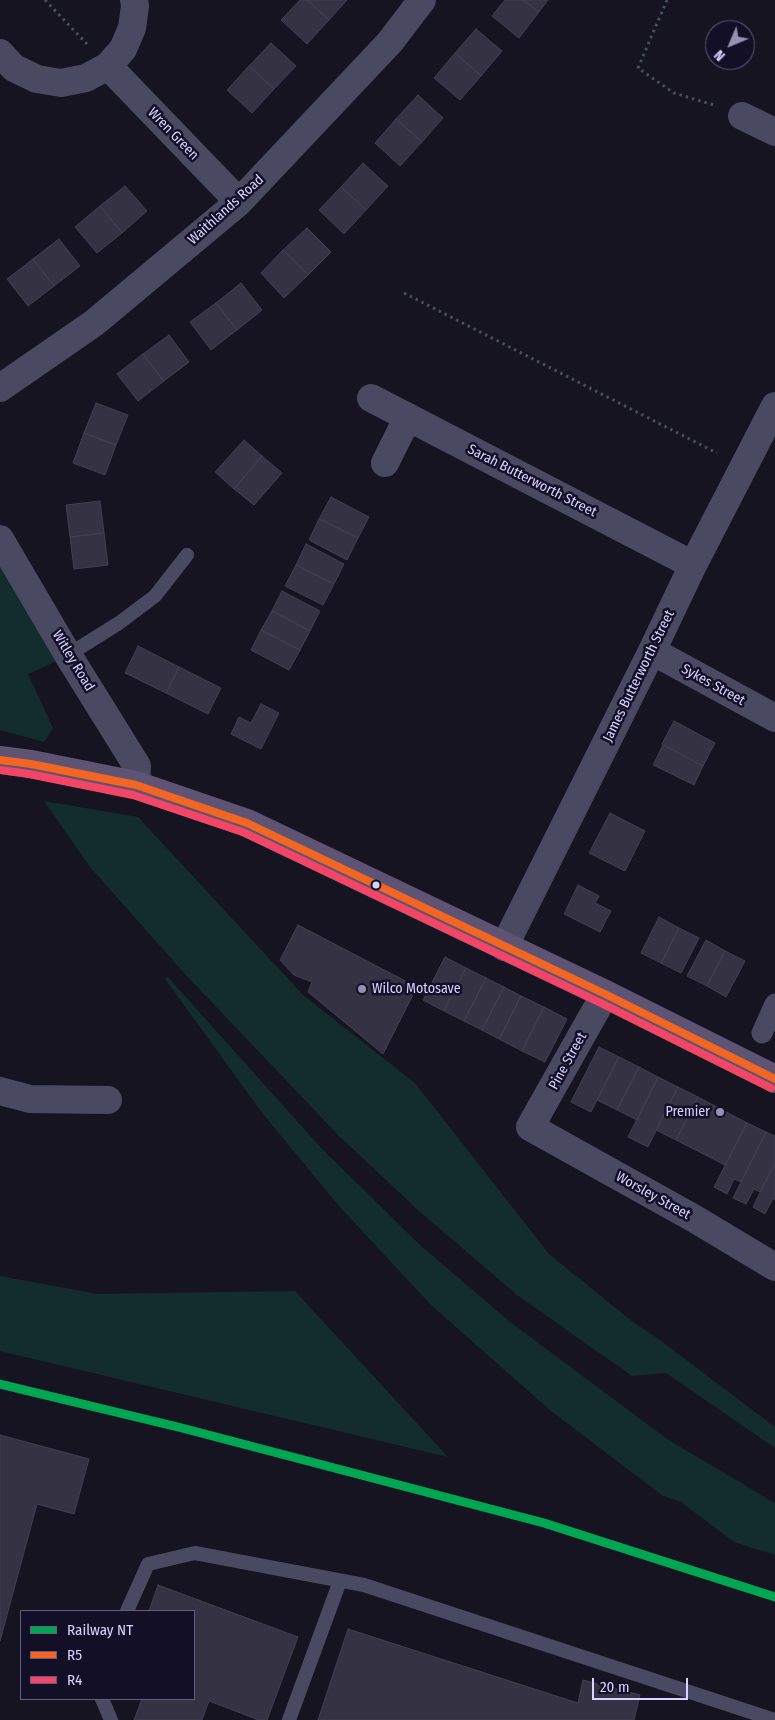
<!DOCTYPE html>
<html>
<head>
<meta charset="utf-8">
<style>
	body { margin:0 }
	#map { position:relative; width:775px; height:1720px; overflow:hidden; background:#161421; font-family:"Fira Sans Condensed",sans-serif }
	canvas { display:block }
	.legend { position:absolute; left:20px; top:1610px; width:175px; height:90px; box-sizing:border-box; background:#130f26; border:1px solid #625e7d; margin:0; padding:6px 9px; list-style:none; font-size:15px; color:#d9d4ff }
	.legend li { display:flex; align-items:center; gap:10px; height:25px }
	.legend b { width:25px; border:1px solid #625e7d }
	.north { position:absolute; left:705px; top:20px; width:50px; height:50px; box-sizing:border-box; background:#130f26; border:1px solid #625e7d; border-radius:50%; rotate:225deg; font-size:14px; font-weight:700; line-height:20px; text-align:center; color:#d9d4ff }
	.north::after { content:''; display:block; margin:auto; width:18px; height:22px; background:#9591b1; clip-path:polygon(50% 0,100% 100%,50% 72%,0 100%) }
	.scale { position:absolute; left:592px; top:1678px; width:96px; height:22px; box-sizing:border-box; border:2px solid #d9d4ff; border-top:0; padding-left:6px; font-size:15px; line-height:18px; white-space:nowrap; color:#d9d4ff; -webkit-text-stroke:4px #130f26; paint-order:stroke }
</style>
</head>
<body>
<div id="map">
<canvas width="775" height="1720"></canvas>
<ul class="legend">
<li><b style="height:6px;background:#00a651"></b>Railway NT</li>
<li><b style="height:6px;background:#f26522"></b>R5</li>
<li><b style="height:6px;background:#f34667"></b>R4</li>
</ul>
<div class="north">N</div>
<div class="scale">20 m</div>
</div>
<script>
const context = document.querySelector('canvas').getContext('2d');
context.lineJoin = 'round';
function fill(path, color) {
  context.fillStyle = color;
  context.fill(path, 'evenodd');
}
function toPath(rows) {
  const path = new Path2D();
  for (const r of rows) {
    path.moveTo(r[0], r[1]);
    for (let i = 2; i < r.length; i += 2) path.lineTo(r[i], r[i + 1]);
  }
  return path;
}
function trace(path, color, width, dash) {
  context.strokeStyle = color;
  context.lineWidth = width;
  context.lineCap = dash ? 'butt' : 'round';
  context.setLineDash(dash || []);
  context.stroke(path);
}
function drawText(font, color, halo, rows, align = 'center') {
  context.font = font + ' "Fira Sans Condensed",sans-serif';
  context.lineWidth = 5;
  context.setLineDash([]);
  context.textBaseline = 'middle';
  context.strokeStyle = halo;
  context.fillStyle = color;
  for (const [text, x, y, turn = 0] of rows) {
    context.save();
    context.translate(x, y);
    context.rotate((+turn || 0) * Math.PI / 180);
    context.textAlign = isNaN(turn) ? turn : align;
    if (halo) context.strokeText(text, 0, 0);
    context.fillText(text, 0, 0);
    context.restore();
  }
}
const green = toPath([
	[0,564,57,661,28,674,53,728,44,742,0,730],
	[44,801,138,817,303,995,415,1083,549,1254,633,1322,660,1340,775,1427,775,1448,666,1373,632,1376,517,1295,418,1210,338,1135,184,973,90,867],
	[167,976,322,1149,420,1245,509,1321,667,1439,775,1503,775,1555,734,1542,681,1502,663,1496,551,1411,431,1305,339,1206,263,1114,165,979],
	[0,1276,98,1294,295,1291,448,1457,0,1351]
]);
const building = toPath([
	[300,0,307,0,329,20,307,44,281,20,300,0],
	[307,0,347,0,329,20,307,0],
	[505,0,523,0,539,12,519,38,492,16,505,0],
	[523,0,548,0,539,12,523,0],
	[476,29,502,51,481,76,455,53,476,29],
	[271,43,296,66,274,89,249,66,271,43],
	[455,53,481,76,460,100,434,78,455,53],
	[249,66,274,89,252,113,227,90,249,66],
	[418,95,443,118,422,142,396,119,418,95],
	[396,119,422,142,400,166,375,143,396,119],
	[363,163,388,186,366,210,341,187,363,163],
	[125,186,147,211,122,233,100,206,125,186],
	[341,187,366,210,344,234,319,210,341,187],
	[100,206,122,233,97,253,75,227,100,206],
	[307,228,331,252,308,275,283,250,307,228],
	[59,239,80,266,54,286,33,259,59,239],
	[283,250,308,275,284,298,261,273,283,250],
	[33,259,54,286,28,306,7,279,33,259],
	[241,283,262,310,237,330,216,303,241,283],
	[216,303,237,330,211,350,190,322,216,303],
	[169,335,189,362,164,381,143,354,169,335],
	[143,354,164,381,138,401,117,374,143,354],
	[96,403,128,415,116,445,84,433,96,403],
	[84,433,116,445,105,475,73,463,84,433],
	[244,440,262,456,234,489,215,472,244,440],
	[262,456,282,473,254,505,234,489,262,456],
	[331,497,369,517,358,538,319,519,331,497],
	[100,501,104,533,70,537,66,505,100,501],
	[319,519,358,538,347,560,309,540,319,519],
	[104,533,108,565,74,569,70,537,104,533],
	[306,544,344,564,334,584,296,565,306,544],
	[296,565,334,584,323,605,285,586,296,565],
	[282,591,320,611,310,631,272,611,282,591],
	[272,611,310,631,300,650,261,630,272,611],
	[261,630,300,650,289,670,251,650,261,630],
	[138,646,179,667,166,693,125,673,138,646],
	[179,667,221,688,208,714,166,693,179,667],
	[261,704,279,713,261,749,231,734,239,717,251,723,261,704],
	[674,721,715,743,703,766,662,744,674,721],
	[663,745,703,766,694,785,653,765,663,745],
	[610,813,645,831,625,871,589,853,610,813],
	[578,885,599,896,595,903,611,911,600,932,564,914,578,885],
	[659,917,679,928,661,963,641,953,659,917],
	[298,925,417,987,383,1054,308,992,312,982,294,975,280,960,298,925],
	[679,928,699,938,681,973,661,963,679,928],
	[706,940,725,951,707,986,687,976,706,940],
	[725,951,745,961,726,997,707,986,725,951],
	[445,957,466,968,444,1011,423,1000,445,957],
	[466,968,486,978,464,1021,444,1011,466,968],
	[486,978,504,987,482,1030,464,1021,486,978],
	[504,987,521,996,499,1039,482,1030,504,987],
	[521,996,544,1007,522,1051,499,1039,521,996],
	[544,1007,567,1019,545,1062,522,1051,544,1007],
	[599,1047,619,1057,591,1112,571,1102,599,1047],
	[619,1057,639,1067,617,1110,597,1100,619,1057],
	[639,1067,658,1077,637,1120,617,1110,639,1067],
	[658,1077,678,1087,648,1147,628,1137,658,1077],
	[678,1087,698,1097,676,1140,656,1130,678,1087],
	[698,1097,747,1123,725,1165,676,1140,698,1097],
	[747,1123,766,1132,741,1182,734,1179,727,1194,714,1187,747,1123],
	[766,1132,775,1136,775,1163,760,1192,754,1189,746,1204,733,1198,766,1132],
	[775,1163,775,1200,773,1198,765,1214,753,1207,775,1163],
	[0,1435,89,1459,74,1514,37,1504,0,1641,0,1435],
	[158,1585,298,1637,267,1720,259,1720,209,1701,202,1720,134,1720,142,1699,194,1699,194,1611,149,1611,158,1585],
	[348,1629,578,1703,583,1680,640,1695,634,1720,318,1720,348,1629]
]);
const path = toPath([
	[45,0,87,44],
	[667,0,638,68,674,93,714,105],
	[404,293,717,453]
]);
const service = toPath([
	[68,655,119,623,155,596,187,555],
	[127,1611,148,1564,195,1553,364,1585,775,1720],
	[102,1699,111,1720],
	[289,1720,340,1581]
]);
const pedestrian = toPath([
	[762,1033,775,1004]
]);
const minor = toPath([
	[0,53,14,68,37,79,61,83,86,78,108,66,123,49,132,28,135,6,134,0],
	[108,66,239,202],
	[742,116,775,132],
	[0,388,94,323,239,202,390,42,422,0],
	[371,398,693,565],
	[385,463,408,417],
	[0,539,68,655,137,766,136,785],
	[652,651,775,718],
	[504,947,652,651,693,565,775,406],
	[605,994,530,1127,695,1219,775,1267],
	[0,1091,30,1099,108,1100]
]);
const primary = toPath([
	[0,760,31,764,136,785,247,823,605,994,775,1079]
]);
const bus1 = toPath([
	[0,760,31,764,136,785,247,823,605,994,775,1079]
]);
const bus2 = toPath([
	[0,770,29,774,133,795,243,832,601,1003,771,1088]
]);
const rail1 = toPath([
	[0,1384,182,1428,544,1523,775,1597]
]);
const markers = [
	[376,885,4.5,"#d9d4ff"],
	[362,989,5,"#9591b1"],
	[720,1112,5,"#9591b1"]
];
const streetNames = [
	["Wren Green",173,134,46],
	["Waithlands Road",226,210,-42],
	["Sarah Butterworth Street",532,481,27],
	["Witley Road",73,661,59],
	["James Butterworth Street",639,676,-64],
	["Sykes Street",713,685,29],
	["Pine Street",568,1061,-61],
	["Worsley Street",653,1196,29]
];
const poiNames = [
	["Wilco Motosave",372,989],
	["Premier",710,1112,"right"]
];
fill(green, '#132c2d');
fill(building, '#343243');
trace(building, '#433f54', 1);
trace(path, '#44505f', 3, [2.5, 4]);
trace(service, '#4a4962', 14);
trace(pedestrian, '#4a4962', 21);
trace(minor, '#4a4962', 28);
trace(primary, '#5e5373', 28);
trace(bus1, '#f26522', 8);
trace(bus2, '#f34667', 8);
trace(rail1, '#00a651', 9);
for (const [x, y, r, color] of markers) {
  const dot = new Path2D();
  dot.arc(x, y, r, 0, 2 * Math.PI);
  context.fillStyle = color;
  context.fill(dot);
  trace(dot, '#130f26', 2);
}
drawText('14px', '#d9d4ff', '#130f26', streetNames);
drawText('14px', '#d9d4ff', '#130f26', poiNames, 'left');
</script>
</body>
</html>
